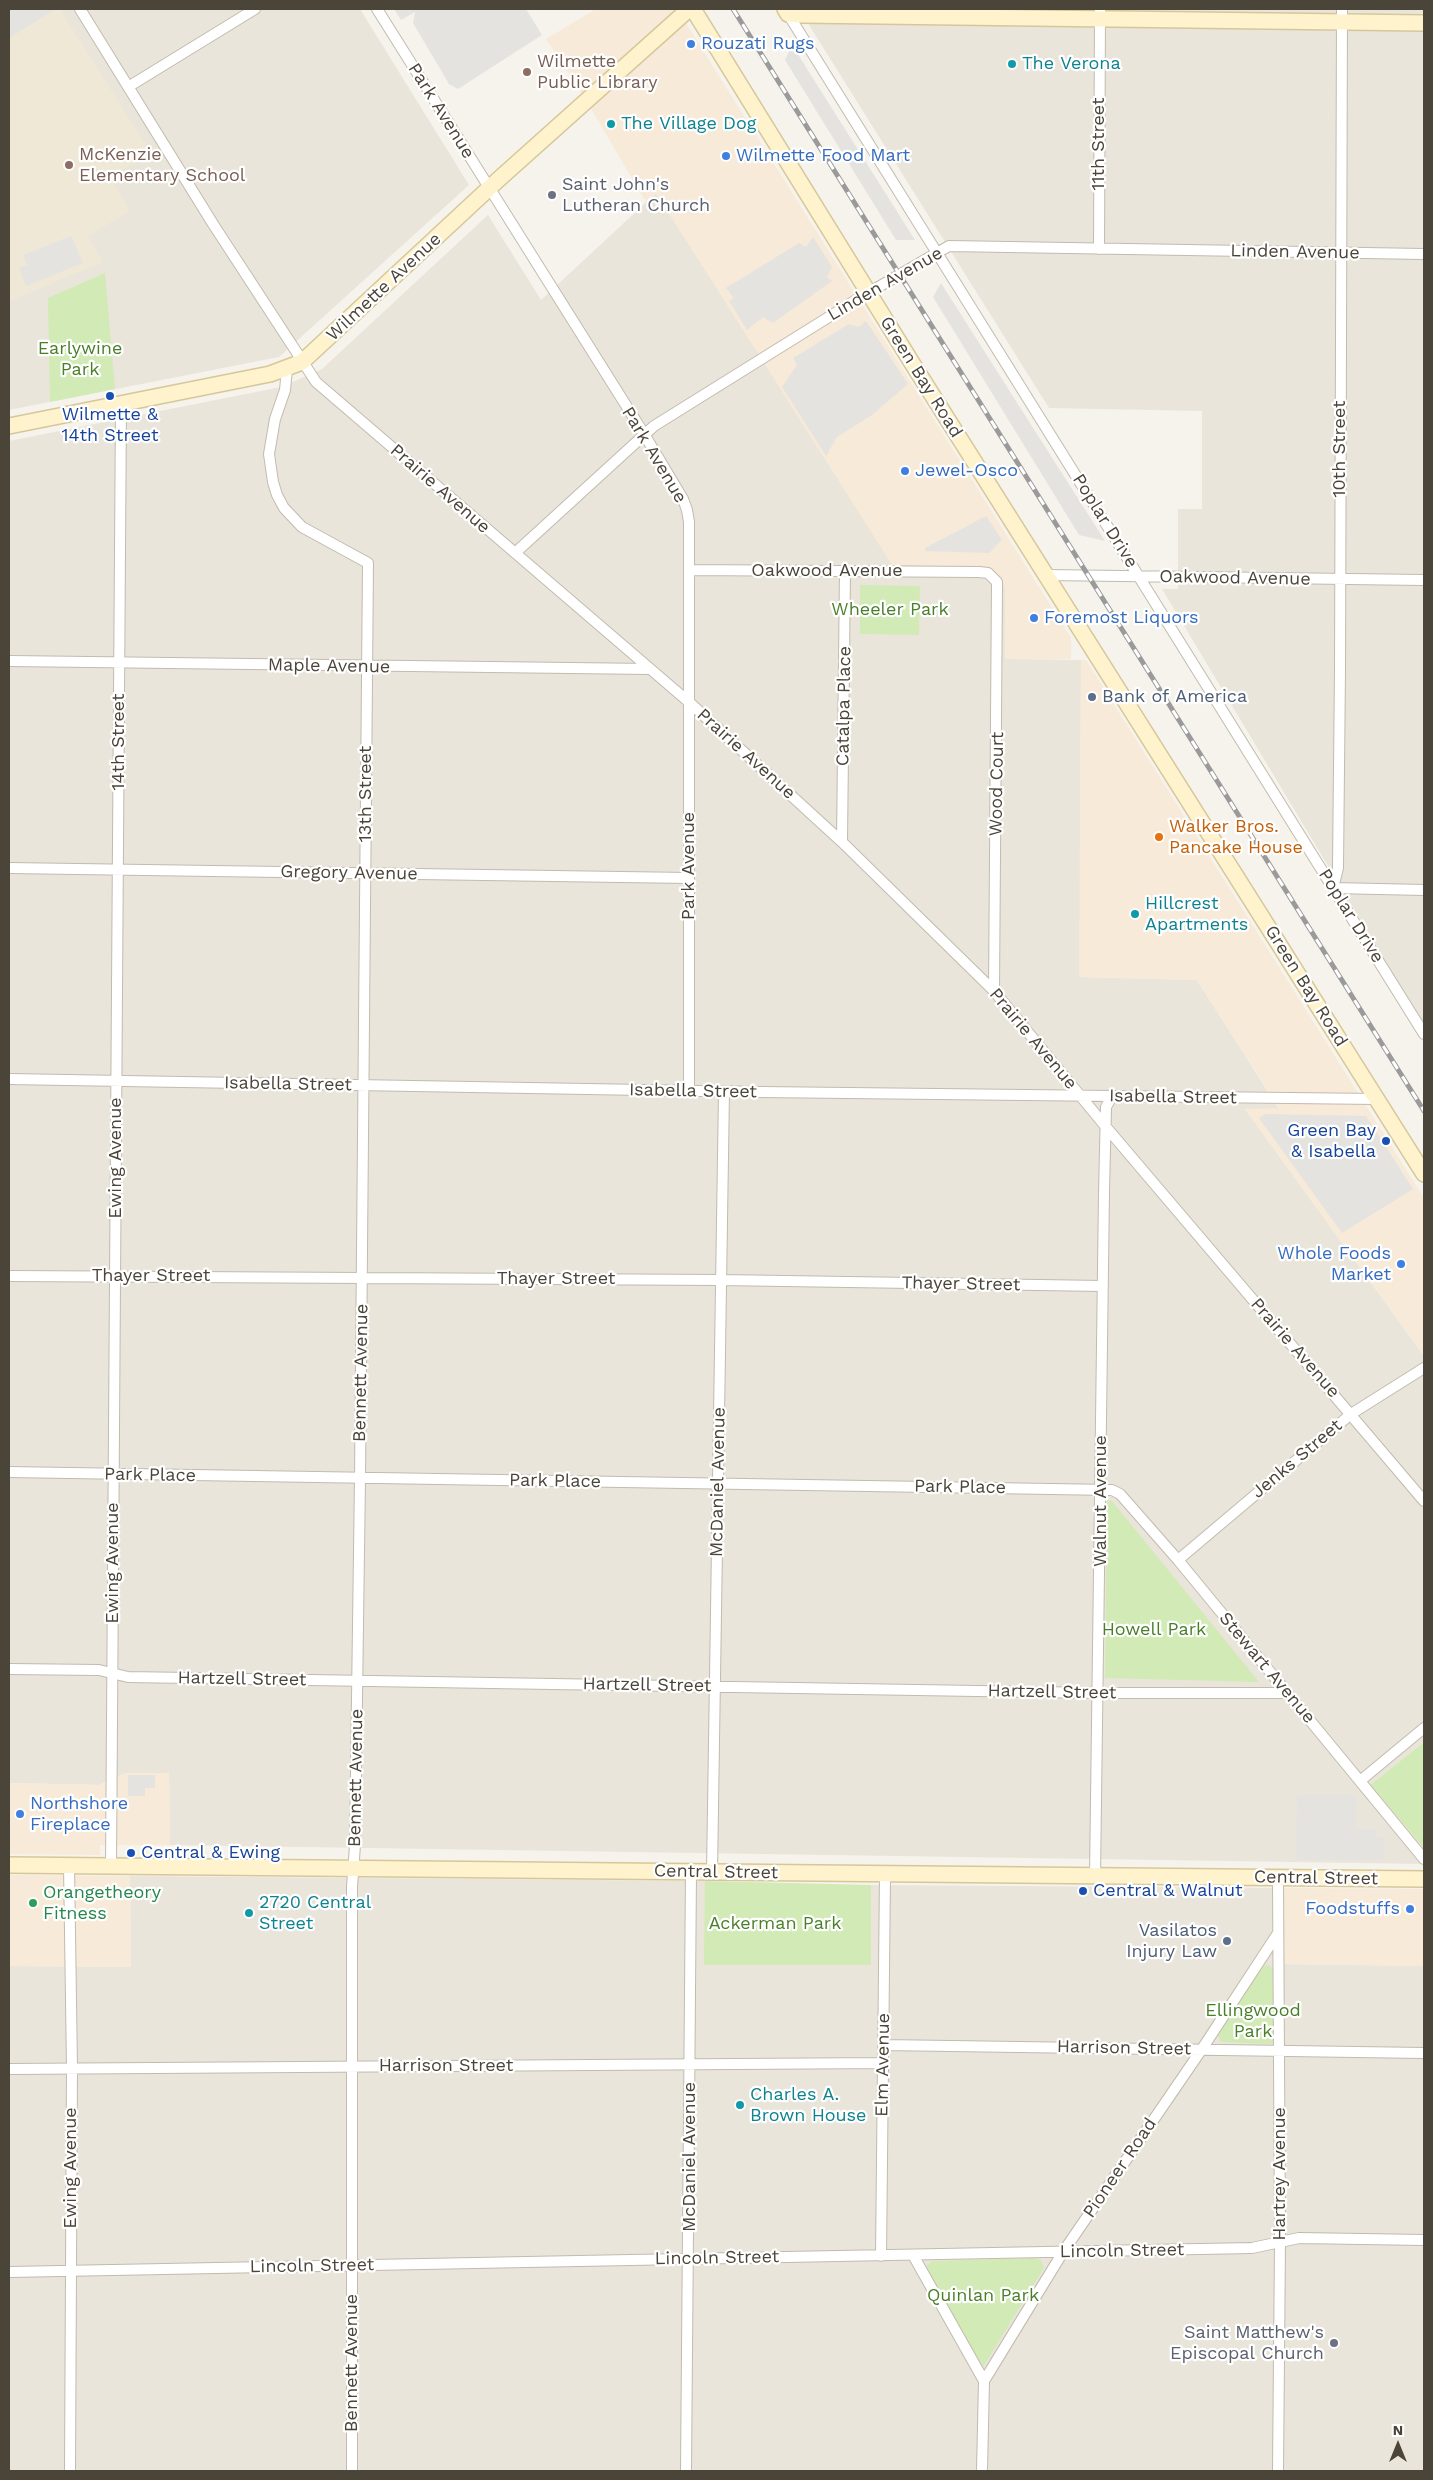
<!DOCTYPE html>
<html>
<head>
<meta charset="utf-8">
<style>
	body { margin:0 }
	#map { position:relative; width:1433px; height:2480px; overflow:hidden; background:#f6f3ec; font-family:"Work Sans",sans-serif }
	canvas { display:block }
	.frame { position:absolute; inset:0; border:10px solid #4b4439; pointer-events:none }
	.north { position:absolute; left:1373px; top:2420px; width:50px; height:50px; -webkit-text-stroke:4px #fff; paint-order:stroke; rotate:0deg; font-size:14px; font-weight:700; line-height:20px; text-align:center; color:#4b4439 }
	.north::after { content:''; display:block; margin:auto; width:18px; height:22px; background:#4b4439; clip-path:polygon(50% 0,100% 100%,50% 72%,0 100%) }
</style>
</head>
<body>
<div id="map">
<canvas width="1433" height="2480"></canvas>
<div class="frame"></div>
<div class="north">N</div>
</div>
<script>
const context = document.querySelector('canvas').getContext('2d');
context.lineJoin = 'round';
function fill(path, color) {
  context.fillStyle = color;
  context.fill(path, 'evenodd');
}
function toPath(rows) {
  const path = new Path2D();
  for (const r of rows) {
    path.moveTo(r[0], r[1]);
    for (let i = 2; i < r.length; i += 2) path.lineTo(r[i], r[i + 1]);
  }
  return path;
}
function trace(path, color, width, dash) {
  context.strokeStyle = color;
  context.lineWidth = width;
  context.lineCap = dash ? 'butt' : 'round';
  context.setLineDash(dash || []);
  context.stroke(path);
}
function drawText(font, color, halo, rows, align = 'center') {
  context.font = font + ' "Work Sans",sans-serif';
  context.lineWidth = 4.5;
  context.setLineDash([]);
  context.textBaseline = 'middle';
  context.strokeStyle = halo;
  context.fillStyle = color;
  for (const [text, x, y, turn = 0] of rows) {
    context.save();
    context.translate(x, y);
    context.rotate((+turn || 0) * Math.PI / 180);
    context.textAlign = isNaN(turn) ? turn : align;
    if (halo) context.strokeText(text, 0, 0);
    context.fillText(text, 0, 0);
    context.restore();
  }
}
const residential = toPath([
	[9,9,360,9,469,185,279,357,9,410],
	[799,9,1424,9,1424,1026,1162,589,1178,589,1178,509,1202,509,1202,411,1049,408],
	[656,193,770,370,985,567,999,574,1003,580,1005,589,1005,659,1081,660,1080,977,1197,980,1279,1109,1245,1109,1424,1356,1424,1742,1370,1785,1424,1848,1424,1864,170,1845,169,1773,126,1773,99,1785,9,1783,9,441,281,387,322,369,488,215,541,300],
	[130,1876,705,1881,705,1965,870,1965,871,1885,1283,1888,1283,1964,1424,1966,1424,2471,9,2471,9,1966,131,1967]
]);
const commercial = toPath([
	[596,9,677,9,1071,638,1071,659,1005,659,1005,589,1003,580,993,570,985,567,892,565,656,193,646,202,583,95,546,39],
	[1081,660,1086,660,1424,1198,1424,1356,1245,1109,1279,1108,1197,980,1079,977],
	[126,1773,169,1773,170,1845,100,1845,100,1855,9,1854,9,1783,99,1785],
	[9,1875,130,1876,131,1967,9,1966],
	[1283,1888,1424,1889,1424,1966,1283,1964]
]);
const education = toPath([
	[9,9,60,9,151,153,110,177,130,211,88,236,103,262,9,301]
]);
const green = toPath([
	[105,273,115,389,50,402,48,298],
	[860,585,920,586,919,635,860,634],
	[1107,1500,1112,1501,1259,1682,1105,1678],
	[1424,1742,1424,1848,1370,1785],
	[705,1881,871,1885,871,1965,704,1965],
	[1267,1965,1274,1968,1275,2042,1270,2044,1221,2042,1218,2036,1220,2031,1261,1967],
	[1034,2258,1041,2260,1044,2268,983,2367,928,2273,927,2265,933,2261]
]);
const parking = toPath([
	[9,9,56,9,9,38],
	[394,9,526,9,542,35,458,89,449,84,413,23,415,12,401,20],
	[792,45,915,240,896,240,785,60],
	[71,236,83,263,26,286,19,268,27,265,23,255],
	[813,237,832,267,827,277,832,281,773,323,763,317,747,330,729,301,734,298,726,288,799,243,806,247],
	[941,283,1105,541,1079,535,933,297],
	[866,321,908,384,872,415,837,437,826,456,782,387,797,365,793,358,849,324,859,327],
	[986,516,1002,540,989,553,925,551,925,548],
	[1265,1114,1366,1116,1413,1189,1342,1233,1259,1118],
	[128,1775,155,1775,155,1788,145,1788,145,1796,128,1796],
	[1297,1795,1357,1795,1356,1829,1376,1829,1376,1837,1384,1837,1384,1860,1296,1860]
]);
const street = toPath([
	[80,9,213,224,316,382,690,703,842,842,994,991,1106,1127,1424,1501],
	[377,9,644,434,683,499,687,510,689,522,689,1091],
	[1342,9,1340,669,1338,868,1333,888,1424,890],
	[788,14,1424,1034],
	[128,87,255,9],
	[1099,249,1100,9],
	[287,369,285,390,275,419,269,454,273,482,277,495,284,508,302,527,368,563,360,1478,355,1845,352,1887,352,2471],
	[515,553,654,426,856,300,949,246,1424,254],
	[689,570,979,572,988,573,997,582,994,991],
	[1046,575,1424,580],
	[9,661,650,669],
	[842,842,845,570],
	[9,868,689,878],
	[9,1079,760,1092,1378,1099],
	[9,1276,721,1280,1102,1286],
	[9,1472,1112,1490,1120,1494,1178,1560,1424,1859],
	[1178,1560,1351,1414,1424,1368],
	[9,1669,99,1670,128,1677,1098,1693,1287,1693],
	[1360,1781,1424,1728],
	[69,1865,72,2068,70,2471],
	[111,1866,121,404],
	[712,1872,724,1091],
	[1095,1876,1104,1192,1106,1107,1112,1096],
	[883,2045,1424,2053],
	[9,2069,883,2063],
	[913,2255,984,2381],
	[881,2256,885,1874],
	[9,2272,1252,2248,1299,2238,1424,2240],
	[686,2471,691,1872],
	[982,2471,984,2381,1063,2252,1202,2049,1278,1933],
	[1278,2471,1280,2242,1278,1878]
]);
const secondary = toPath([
	[693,9,912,363,1424,1174],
	[785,9,788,14,802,15,1424,23],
	[9,426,270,374,302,362,499,179,689,9],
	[9,1865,1424,1879]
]);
const rail = toPath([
	[733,9,1424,1111]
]);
const markers = [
	[691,44,5,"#3f7fe0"],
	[1012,64,5,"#0f9aa8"],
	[527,72,5,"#8d6e63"],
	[611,124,5,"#0f9aa8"],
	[726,156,5,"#3f7fe0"],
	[69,165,5,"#8d6e63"],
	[552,195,5,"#6b7280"],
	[110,396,5,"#1a4fb4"],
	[905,471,5,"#3f7fe0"],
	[1034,618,5,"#3f7fe0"],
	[1092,697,5,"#5c6f8a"],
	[1159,837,5,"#e8710a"],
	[1135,914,5,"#0f9aa8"],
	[1386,1141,5,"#1a4fb4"],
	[1401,1264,5,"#3f7fe0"],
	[20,1814,5,"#3f7fe0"],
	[131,1853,5,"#1a4fb4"],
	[1083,1891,5,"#1a4fb4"],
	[33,1903,5,"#2e9e5b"],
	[1410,1909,5,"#3f7fe0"],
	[249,1913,5,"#0f9aa8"],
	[1227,1941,5,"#5c6f8a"],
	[740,2105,5,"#0f9aa8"],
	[1334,2343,5,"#6b7280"]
];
const shopNames = [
	["Rouzati Rugs",701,44],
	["Wilmette Food Mart",736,156],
	["Jewel-Osco",915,471],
	["Foremost Liquors",1044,618],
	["Whole Foods",1391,1254,"right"],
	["Market",1391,1275,"right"],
	["Northshore",30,1804],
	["Fireplace",30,1825],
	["Foodstuffs",1400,1909,"right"]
];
const educationNames = [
	["Wilmette",537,62],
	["Public Library",537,83],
	["McKenzie",79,155],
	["Elementary School",79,176]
];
const cultureNames = [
	["The Verona",1022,64],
	["The Village Dog",621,124],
	["Hillcrest",1145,904],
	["Apartments",1145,925],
	["2720 Central",259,1903],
	["Street",259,1924],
	["Charles A.",750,2095],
	["Brown House",750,2116]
];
const streetNames = [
	["Park Avenue",441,111,58],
	["11th Street",1099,144,-90],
	["Linden Avenue",1295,252,1],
	["Linden Avenue",885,284,-30],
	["Wilmette Avenue",384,287,-43],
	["Green Bay Road",921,377,58],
	["10th Street",1340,449,-90],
	["Park Avenue",654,455,59],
	["Prairie Avenue",440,489,41],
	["Poplar Drive",1105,521,58],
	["Oakwood Avenue",827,571],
	["Oakwood Avenue",1235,578,1],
	["Maple Avenue",329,666,1],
	["Catalpa Place",844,706,-89],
	["14th Street",119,742,-90],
	["Prairie Avenue",746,754,42],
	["Wood Court",997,784,-89],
	["13th Street",366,794,-90],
	["Park Avenue",689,866,-90],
	["Gregory Avenue",349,873,1],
	["Poplar Drive",1351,916,58],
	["Green Bay Road",1306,986,58],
	["Prairie Avenue",1033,1039,50],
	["Isabella Street",288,1084,1],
	["Isabella Street",693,1091,1],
	["Isabella Street",1173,1097,1],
	["Ewing Avenue",116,1158,-90],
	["Thayer Street",151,1276],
	["Thayer Street",556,1279],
	["Thayer Street",961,1284,1],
	["Prairie Avenue",1295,1348,49],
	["Bennett Avenue",361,1373,-89],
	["Jenks Street",1297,1459,-40],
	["Park Place",150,1475,1],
	["Park Place",555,1481,1],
	["McDaniel Avenue",718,1482,-89],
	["Park Place",960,1487,1],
	["Walnut Avenue",1101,1501,-90],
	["Ewing Avenue",113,1563,-90],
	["Stewart Avenue",1267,1668,50],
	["Hartzell Street",242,1679,1],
	["Hartzell Street",647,1685,1],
	["Hartzell Street",1052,1692,1],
	["Bennett Avenue",356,1778,-89],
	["Central Street",716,1872,1],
	["Central Street",1316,1878,1],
	["Harrison Street",1124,2048,1],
	["Elm Avenue",883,2065,-89],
	["Harrison Street",446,2066],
	["McDaniel Avenue",690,2157,-90],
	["Ewing Avenue",71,2168,-90],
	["Pioneer Road",1120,2168,-56],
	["Hartrey Avenue",1280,2174,-90],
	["Lincoln Street",1122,2251,-1],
	["Lincoln Street",717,2258,-1],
	["Lincoln Street",312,2266,-1],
	["Bennett Avenue",352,2363,-90]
];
const worshipNames = [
	["Saint John's",562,185],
	["Lutheran Church",562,206],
	["Saint Matthew's",1324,2333,"right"],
	["Episcopal Church",1324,2354,"right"]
];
const parkNames = [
	["Earlywine",80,349],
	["Park",80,370],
	["Wheeler Park",890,610],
	["Howell Park",1154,1630],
	["Ackerman Park",775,1924],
	["Ellingwood",1253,2011],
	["Park",1253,2032],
	["Quinlan Park",983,2296]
];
const transitNames = [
	["Wilmette &",110,415,"center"],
	["14th Street",110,436,"center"],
	["Green Bay",1376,1131,"right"],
	["& Isabella",1376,1152,"right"],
	["Central & Ewing",141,1853],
	["Central & Walnut",1093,1891]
];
const serviceNames = [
	["Bank of America",1102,697],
	["Vasilatos",1217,1931,"right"],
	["Injury Law",1217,1952,"right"]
];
const foodNames = [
	["Walker Bros.",1169,827],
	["Pancake House",1169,848]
];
const leisureNames = [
	["Orangetheory",43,1893],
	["Fitness",43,1914]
];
fill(residential, '#eae5da');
fill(commercial, '#f7ead8');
fill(education, '#efe8d6');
fill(green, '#d2eab5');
fill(parking, '#e5e3e0');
trace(street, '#c2bbae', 12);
trace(secondary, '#d6c79b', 18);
trace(street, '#fff', 10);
trace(secondary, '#fff3cd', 15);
trace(rail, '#9a9a9a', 5);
trace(rail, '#fff', 3, [9]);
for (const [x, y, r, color] of markers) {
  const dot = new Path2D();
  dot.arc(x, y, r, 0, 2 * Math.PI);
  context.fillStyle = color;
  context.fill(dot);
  trace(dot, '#fff', 2);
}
drawText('18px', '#366cbe', '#fff', shopNames, 'left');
drawText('18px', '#785e54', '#fff', educationNames, 'left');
drawText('18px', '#0d838f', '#fff', cultureNames, 'left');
drawText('18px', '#4b4439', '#fff', streetNames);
drawText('18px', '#5b616d', '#fff', worshipNames, 'left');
drawText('18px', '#4a7f2a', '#fff', parkNames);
drawText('18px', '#164399', '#fff', transitNames, 'left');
drawText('18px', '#4e5e75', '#fff', serviceNames, 'left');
drawText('18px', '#c56008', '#fff', foodNames, 'left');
drawText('18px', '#27864d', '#fff', leisureNames, 'left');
</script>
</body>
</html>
